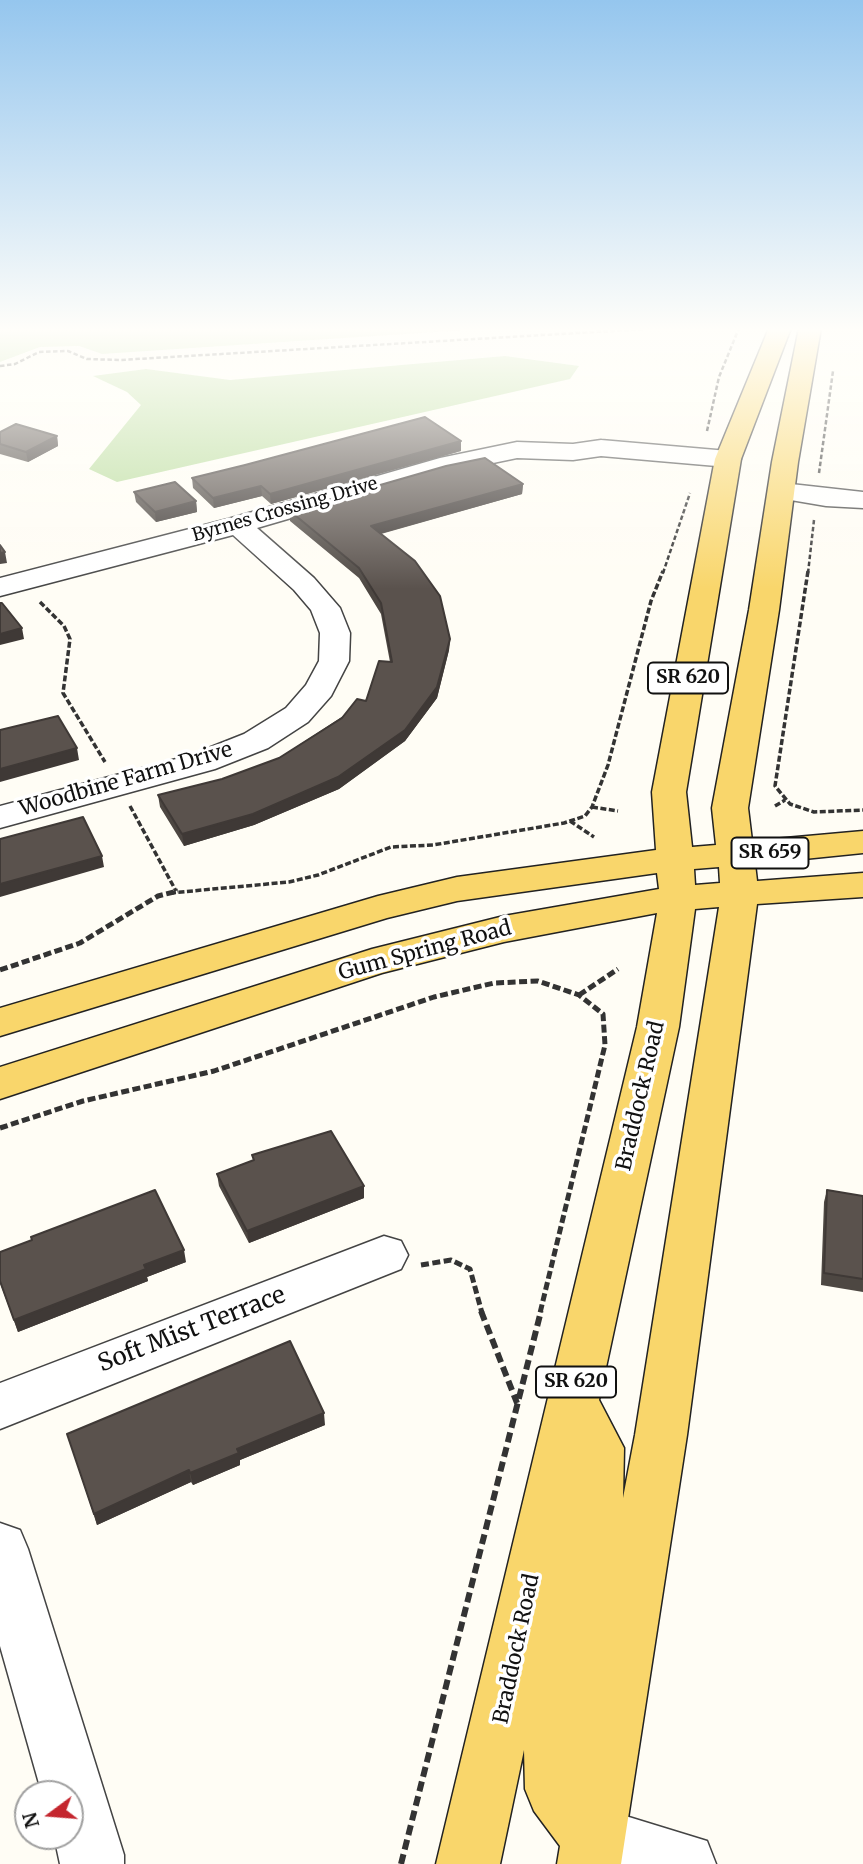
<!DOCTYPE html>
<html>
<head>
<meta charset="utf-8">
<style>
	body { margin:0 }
	#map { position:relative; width:863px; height:1864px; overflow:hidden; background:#fffdf5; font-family:Merriweather,serif }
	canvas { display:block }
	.north { position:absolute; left:14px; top:1780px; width:70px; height:70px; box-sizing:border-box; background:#fff; border:2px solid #a0a0a0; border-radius:50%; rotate:254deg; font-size:19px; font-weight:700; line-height:28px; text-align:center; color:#111 }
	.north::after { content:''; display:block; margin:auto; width:24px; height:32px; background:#c4262e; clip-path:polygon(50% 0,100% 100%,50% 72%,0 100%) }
</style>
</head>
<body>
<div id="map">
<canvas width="863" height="1864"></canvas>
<div class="north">N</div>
</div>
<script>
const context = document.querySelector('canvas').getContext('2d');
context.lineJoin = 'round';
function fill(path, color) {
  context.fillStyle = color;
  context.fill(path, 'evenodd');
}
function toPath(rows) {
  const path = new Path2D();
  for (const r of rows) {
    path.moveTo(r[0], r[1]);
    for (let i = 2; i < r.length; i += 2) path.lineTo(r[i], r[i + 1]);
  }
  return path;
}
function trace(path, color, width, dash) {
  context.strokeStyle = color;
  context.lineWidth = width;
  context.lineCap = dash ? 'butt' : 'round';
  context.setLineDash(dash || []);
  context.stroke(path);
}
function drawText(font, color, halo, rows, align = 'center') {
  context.font = font + ' Merriweather,serif';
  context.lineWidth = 7;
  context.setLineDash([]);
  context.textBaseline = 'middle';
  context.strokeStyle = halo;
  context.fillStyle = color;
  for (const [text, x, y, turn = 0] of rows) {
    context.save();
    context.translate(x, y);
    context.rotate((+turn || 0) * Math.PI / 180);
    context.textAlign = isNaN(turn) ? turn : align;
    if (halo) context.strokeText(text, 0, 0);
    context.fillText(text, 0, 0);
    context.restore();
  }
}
const forest = toPath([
	[0,328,494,328,102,354,79,346,40,347,0,362],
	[505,356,579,366,570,379,117,482,89,469,141,405,127,392,93,376,146,369,230,380]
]);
const pathFar3 = toPath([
	[0,366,15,364,39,352,68,351,87,359,120,360,661,328],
	[707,431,719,377,739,328],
	[819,473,833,371],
	[663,573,690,493],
	[808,573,814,520]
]);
const pathFar2 = toPath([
	[808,571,775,786,790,804,814,812,863,810],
	[40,602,64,626,70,639,63,693,105,762],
	[130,806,176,891],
	[775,806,785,800],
	[592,807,618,811],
	[570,821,594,837],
	[170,893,289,882,318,875,391,847,433,845,564,823,585,816,592,807,608,765,651,601,663,571]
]);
const pathFar1 = toPath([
	[0,970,80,943,158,896,178,891],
	[579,995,618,969],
	[0,1128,83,1101,214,1071,434,997,494,983,538,981,579,995,603,1014,605,1045,540,1313],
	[421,1265,451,1260,470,1269,482,1313]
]);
const path = toPath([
	[481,1311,517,1403],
	[401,1864,541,1311]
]);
const minor = toPath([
	[601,440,728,451,737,454,741,459,737,464,728,467,601,456,573,460,517,458,445,473,257,528,314,578,340,608,350,633,349,661,331,696,308,722,268,748,215,769,0,828,0,806,191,755,244,734,286,708,306,685,319,661,320,633,311,610,294,590,233,535,0,596,0,578,228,519,440,458,517,442,573,444,601,440],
	[782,483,863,492,863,508,826,506,773,497,769,491,773,485,782,483],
	[384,1236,401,1241,408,1255,401,1269,0,1429,0,1383,384,1236],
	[0,1523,20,1530,28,1549,124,1855,124,1864,60,1864,54,1836,70,1836,70,1794,42,1794,0,1646,0,1523],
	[593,1806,707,1841,716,1864,579,1864,570,1861,561,1838,570,1815,593,1806]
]);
const major = toPath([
	[769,328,791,328,741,459,686,792,692,847,716,845,712,808,749,610,772,462,799,328,821,328,798,462,779,610,748,808,752,841,863,831,863,853,755,864,757,881,863,873,863,897,757,904,687,1435,621,1864,557,1864,560,1846,534,1811,525,1789,524,1750,500,1864,436,1864,637,1027,657,913,504,942,382,973,0,1099,0,1067,372,949,504,916,659,889,657,873,457,901,387,918,0,1036,0,1008,378,896,457,877,656,850,652,792,715,459,769,328],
	[719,867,720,883,695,885,694,869,719,867],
	[719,907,635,1435,623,1498,624,1448,599,1400,679,1027,695,909,719,907]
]);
const wall = toPath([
	[0,432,57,436,58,446,28,462,0,454],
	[461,451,271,504,262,496,214,508,193,488,192,478],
	[523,484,522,494,381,534,450,639,449,650,437,698,405,741,339,789,254,825,184,846,160,807,158,795,222,779,279,758,366,701,390,662,381,614,359,578,290,521,290,511],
	[134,492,196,501,197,512,156,522,136,502],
	[252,1155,364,1186,364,1198,249,1243,219,1186,217,1174,253,1160],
	[827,1190,863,1196,863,1292,821,1285,824,1202],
	[31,1237,186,1262,147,1277,148,1281,18,1332,0,1283,0,1252,32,1241],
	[325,1425,240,1460,240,1465,193,1485,191,1482,97,1525,67,1434]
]);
const shadedWall = toPath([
	[57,436,58,446,28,462,26,452],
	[461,441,461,451,271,504,270,494],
	[523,484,522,494,372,536,371,526],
	[261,486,262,496,214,508,213,498],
	[196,501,197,512,156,522,155,512],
	[5,552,7,563,0,564,0,553],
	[22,628,24,639,0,645,0,634],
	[450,639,449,650,437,698,405,741,339,789,254,825,184,846,182,834,253,814],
	[77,748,79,760,0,782,0,769],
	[102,856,104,867,0,897,0,884],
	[364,1186,364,1198,249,1243,247,1231],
	[184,1250,186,1262,147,1277,148,1281,18,1332,14,1320,144,1265],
	[324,1413,325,1425,240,1460,240,1465,193,1485,190,1473,237,1449],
	[189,1470,191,1482,97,1525,94,1514]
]);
const building = toPath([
	[425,417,461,441,270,494,261,486,213,498,192,478,245,465,425,417],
	[16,424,57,436,26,452,0,444,0,432,16,424],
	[485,458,523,484,371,526,415,561,440,596,450,639,437,687,405,730,338,777,253,814,182,834,158,795,222,779,279,758,342,718,357,699,366,701,379,661,392,662,381,603,359,568,290,511,446,466,485,458],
	[175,482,196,501,155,512,134,492,175,482],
	[0,545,5,552,0,553,0,545],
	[0,603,2,603,22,628,0,634,0,603],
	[58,716,77,748,0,769,0,730,58,716],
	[83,817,102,856,0,884,0,839,83,817],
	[331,1131,364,1186,247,1231,217,1174,254,1160,252,1155,331,1131],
	[155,1190,184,1250,144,1265,146,1269,14,1320,0,1281,0,1252,32,1240,31,1237,155,1190],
	[827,1190,863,1196,863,1279,824,1273,827,1190],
	[290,1341,324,1413,237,1449,239,1453,190,1473,189,1470,94,1514,67,1434,290,1341]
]);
const farStreetnames = [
	["Byrnes Crossing Drive",285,510,-16]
];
const shields = [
	[688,678,80],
	[770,853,77],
	[576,1382,80]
];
const shieldNames = [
	["SR 620",688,678],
	["SR 659",770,853],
	["SR 620",576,1382]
];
const streetNames = [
	["Woodbine Farm Drive",126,780,-16],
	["Gum Spring Road",425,951,-15],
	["Braddock Road",641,1096,-77],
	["Braddock Road",517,1649,-78]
];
const nearStreetnames = [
	["Soft Mist Terrace",192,1330,-21]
];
fill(forest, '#b9dc9c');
trace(minor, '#444', 3);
trace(major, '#222', 3);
trace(pathFar3, '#333', 2.5, [4.5, 2.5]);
trace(pathFar2, '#333', 3.5, [6, 2.5]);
trace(pathFar1, '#333', 5, [8, 3.5]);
trace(path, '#333', 6, [10, 5]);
fill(minor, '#fff');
fill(major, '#f9d66b');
fill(wall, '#4d4742');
fill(shadedWall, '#3f3936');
fill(building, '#5a524d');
trace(building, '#3f3936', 2);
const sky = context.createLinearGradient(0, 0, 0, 589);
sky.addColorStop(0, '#95c6ee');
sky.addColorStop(0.56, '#fffefa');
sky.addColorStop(1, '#fffefa00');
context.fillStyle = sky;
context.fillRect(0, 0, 863, 589);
drawText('18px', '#111', '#fff', farStreetnames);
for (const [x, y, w] of shields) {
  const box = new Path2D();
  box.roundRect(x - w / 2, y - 15.5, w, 31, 5);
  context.fillStyle = '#fff';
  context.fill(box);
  trace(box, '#111', 2);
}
drawText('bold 19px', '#111', null, shieldNames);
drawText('21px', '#111', '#fff', streetNames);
drawText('24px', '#111', '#fff', nearStreetnames);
</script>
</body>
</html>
